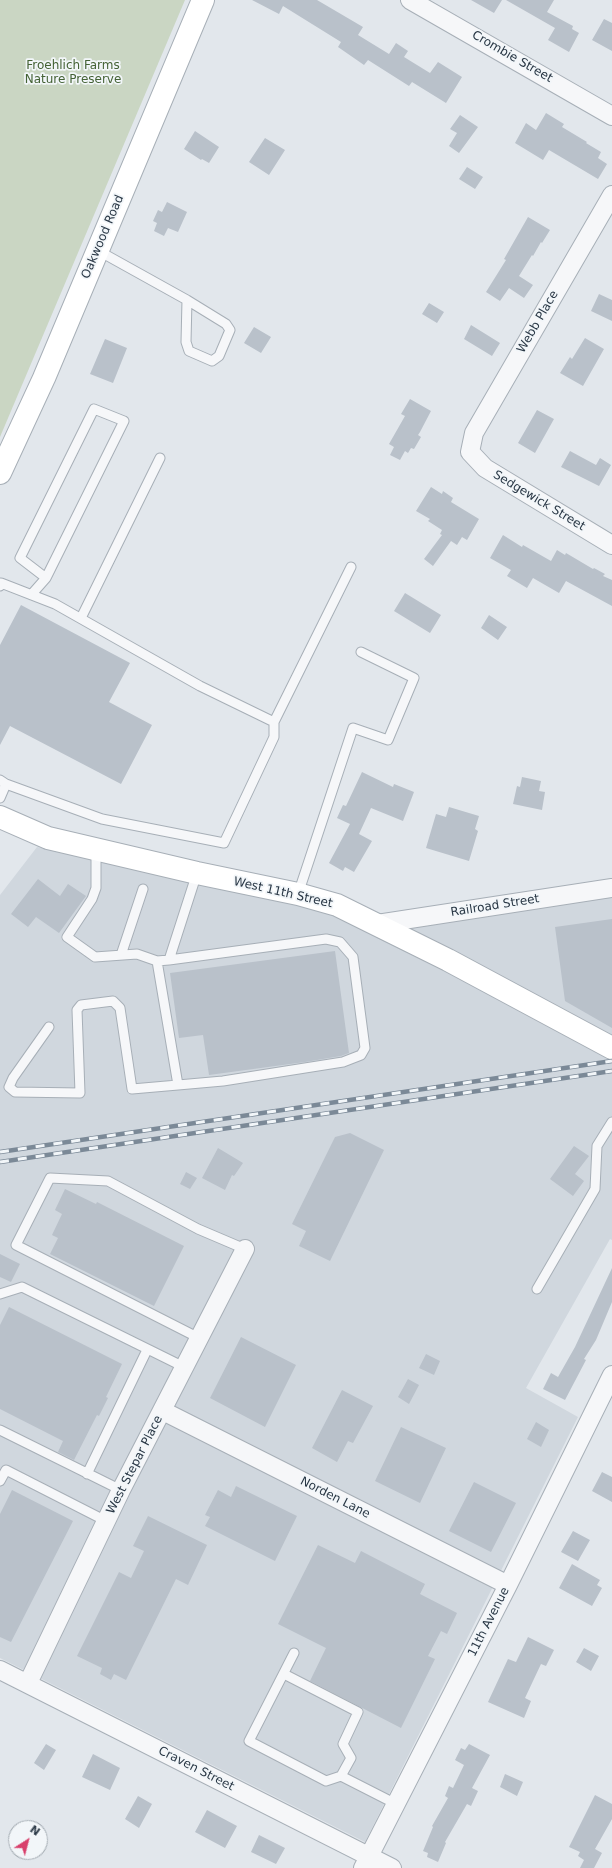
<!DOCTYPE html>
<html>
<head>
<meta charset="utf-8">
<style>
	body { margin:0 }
	#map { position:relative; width:612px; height:1868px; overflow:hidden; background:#e2e7ec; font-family:"DejaVu Sans",sans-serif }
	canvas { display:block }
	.north { position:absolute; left:8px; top:1820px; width:40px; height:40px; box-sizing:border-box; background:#f2f6f9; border:1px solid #a2aab1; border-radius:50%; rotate:36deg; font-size:11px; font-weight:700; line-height:16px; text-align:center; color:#293745 }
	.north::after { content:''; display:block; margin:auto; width:14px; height:18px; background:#d8406c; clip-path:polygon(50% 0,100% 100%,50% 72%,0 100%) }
</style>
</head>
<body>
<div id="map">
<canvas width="612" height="1868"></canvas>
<div class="north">N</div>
</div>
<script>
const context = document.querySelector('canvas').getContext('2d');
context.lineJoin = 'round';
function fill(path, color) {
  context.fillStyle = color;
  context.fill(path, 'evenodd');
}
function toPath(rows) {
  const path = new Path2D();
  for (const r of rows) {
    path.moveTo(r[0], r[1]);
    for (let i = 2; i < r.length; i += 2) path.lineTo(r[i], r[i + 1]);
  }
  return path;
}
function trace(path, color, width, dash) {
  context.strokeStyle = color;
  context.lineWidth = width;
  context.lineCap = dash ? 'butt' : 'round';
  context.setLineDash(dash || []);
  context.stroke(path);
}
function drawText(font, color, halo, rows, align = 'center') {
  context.font = font + ' "DejaVu Sans",sans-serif';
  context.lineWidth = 3.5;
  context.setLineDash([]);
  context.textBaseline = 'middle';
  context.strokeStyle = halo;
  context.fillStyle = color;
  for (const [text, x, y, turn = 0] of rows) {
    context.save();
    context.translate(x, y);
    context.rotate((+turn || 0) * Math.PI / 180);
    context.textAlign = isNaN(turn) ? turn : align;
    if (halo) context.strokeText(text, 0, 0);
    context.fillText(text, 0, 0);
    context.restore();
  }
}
const built = toPath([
	[37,847,326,911,371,930,612,895,612,1240,610,1239,526,1388,578,1417,365,1842,0,1658,0,895]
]);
const green = toPath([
	[0,0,185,0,0,437]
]);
const building = toPath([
	[252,0,317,0,363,27,358,35,389,54,396,43,408,51,404,57,430,73,438,62,462,77,446,103,412,82,409,86,368,60,364,65,338,47,341,42,283,6,279,14],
	[471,0,502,0,494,13],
	[506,0,554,0,547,12,573,26,572,29,579,33,569,52,548,40,555,28],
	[604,19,612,23,612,51,592,40],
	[546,113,564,124,562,127,587,142,586,143,601,152,598,158,607,164,598,179,549,150,543,160,515,143,526,123,536,130],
	[460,115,478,127,459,153,449,146,457,133,450,129],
	[195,131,219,147,209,163,202,159,201,160,184,149],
	[265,138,285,150,269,175,249,162],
	[467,167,483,177,475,189,459,179],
	[167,202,187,212,178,232,168,228,164,236,154,231,157,223,153,221,158,210,162,212],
	[528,217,550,230,542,243,541,242,533,256,532,255,519,276,533,285,524,298,509,288,500,301,486,292,506,260,504,259],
	[599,294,612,300,612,321,591,311],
	[429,303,444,312,437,323,422,314],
	[471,325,500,343,492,356,464,339],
	[254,327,271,337,261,353,244,343],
	[585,338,604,349,583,386,560,373,570,357,572,359],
	[105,339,127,348,113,383,90,374],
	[410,399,431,411,420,432,418,435,421,437,414,449,411,448,408,453,405,451,400,460,390,455,394,447,389,444,405,416,401,414],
	[537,410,554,419,535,453,518,443],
	[570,451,596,465,600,458,611,465,599,486,561,467],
	[431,487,442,494,443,491,453,498,451,502,479,519,467,540,462,537,457,545,451,541,433,566,424,559,442,535,440,534,442,530,428,521,430,519,416,511],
	[503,535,522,547,523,545,551,561,557,550,565,555,566,553,593,569,594,568,605,574,603,576,612,580,612,606,566,581,559,593,533,578,527,588,507,576,511,570,490,558],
	[405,593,441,615,430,633,394,611],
	[21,605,130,663,109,702,152,725,121,784,10,726,0,745,0,645],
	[489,615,507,627,498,640,481,628],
	[362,772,393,787,394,784,414,792,403,821,371,808,359,834,372,841,354,872,345,867,343,871,329,863,350,824,337,818,343,805,346,806],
	[522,777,541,781,539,791,545,792,542,810,513,804,517,786,520,787],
	[449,807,479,816,475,829,478,831,469,861,426,848,436,814,446,817],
	[38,879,60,896,68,884,86,896,59,933,36,917,28,927,11,914],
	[612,919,612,1028,565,1001,555,927],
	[335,951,349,1053,341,1056,305,1062,209,1075,203,1035,179,1038,170,973],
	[350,1133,384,1150,330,1261,299,1246,306,1231,292,1224,335,1137],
	[574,1146,589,1156,575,1174,584,1181,573,1196,550,1179],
	[218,1148,243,1163,234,1176,232,1175,225,1190,202,1178],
	[186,1172,197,1178,190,1189,180,1184],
	[65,1189,96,1204,97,1202,184,1246,154,1306,50,1254,58,1238,52,1235,62,1214,55,1210],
	[0,1254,20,1264,11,1282,0,1277],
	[612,1268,612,1302,596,1340,584,1359,586,1360,565,1400,543,1389,551,1373,558,1377,575,1347],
	[9,1307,122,1364,106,1397,108,1398,99,1416,97,1415,74,1460,58,1452,63,1441,0,1409,0,1325],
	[241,1337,296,1365,265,1427,210,1398],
	[426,1354,440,1361,434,1375,419,1368],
	[408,1379,419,1385,409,1404,398,1397],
	[342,1390,373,1406,353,1443,348,1441,337,1462,312,1448],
	[536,1422,549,1430,541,1447,527,1439],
	[401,1427,446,1448,420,1503,375,1481],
	[602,1472,612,1477,612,1502,592,1491],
	[474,1482,516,1503,491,1552,449,1531],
	[236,1486,297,1516,275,1561,205,1526,210,1517,205,1515,218,1490,231,1497],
	[12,1490,73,1521,11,1642,0,1637,0,1514],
	[148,1516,207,1545,188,1585,176,1579,126,1680,114,1674,111,1680,100,1674,102,1668,77,1656,119,1572,131,1578,144,1551,133,1546],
	[573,1531,590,1540,578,1561,561,1552],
	[318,1545,355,1563,361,1551,425,1584,420,1594,457,1613,447,1634,441,1631,428,1656,435,1659,401,1728,310,1681,326,1648,278,1624],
	[572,1564,600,1580,597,1585,602,1588,592,1606,559,1588],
	[528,1637,554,1650,546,1666,541,1664,525,1698,531,1701,524,1718,488,1702,508,1659,516,1662],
	[584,1648,599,1656,591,1671,576,1662],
	[46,1744,56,1750,44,1770,34,1763],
	[469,1744,490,1755,472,1788,478,1791,471,1806,467,1804,445,1842,446,1843,438,1862,427,1857,428,1853,423,1851,433,1827,432,1826,448,1798,445,1796,449,1786,453,1788,464,1765,455,1760,461,1748,465,1750],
	[93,1754,120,1768,110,1790,82,1777],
	[505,1774,523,1782,517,1796,500,1787],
	[595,1795,612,1804,612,1819,595,1849,602,1853,594,1868,580,1868,584,1860,578,1856,580,1852,569,1847],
	[138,1796,152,1804,139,1828,125,1819],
	[207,1810,237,1826,225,1848,195,1832],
	[259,1835,285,1848,276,1864,251,1852]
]);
const lane = toPath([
	[97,250,187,300,226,324,230,330,219,356,212,361,189,351,186,342,187,300],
	[0,586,1,583,55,604,200,686,274,722,274,737,224,843,102,819,6,784],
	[31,595,46,578,124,421,94,409,20,558,46,578],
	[81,618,160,458],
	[274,722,351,567],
	[0,780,6,784,0,798],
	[96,849,96,888,92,899,67,937,95,957,137,954,157,961],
	[298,894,353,728,388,740,414,678,361,652],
	[121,955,143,889],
	[169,960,157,961,178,1085,223,1081,343,1062,361,1055,365,1048,353,957,340,942,326,939,169,960,197,873],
	[49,1027,13,1078,9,1087,15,1092,80,1093,77,1010,81,1005,113,1001,120,1008,132,1089,178,1085],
	[537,1289,595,1189,597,1146,612,1122],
	[0,1294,22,1287,184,1367],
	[199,1338,16,1245,50,1178,108,1181,198,1229,245,1249],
	[0,1430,121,1490],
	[87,1474,147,1350],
	[0,1481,6,1470,106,1521],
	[294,1653,249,1741,326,1781,341,1776,396,1804],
	[284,1674,358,1712,343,1744,351,1758,341,1776]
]);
const street = toPath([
	[410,0,612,116],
	[612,195,474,433,470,452,485,468,612,545],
	[377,924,612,888],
	[163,1411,508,1585],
	[0,1670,392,1868],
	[28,1683,121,1490,245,1249],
	[363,1868,508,1585,612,1375]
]);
const secondary = toPath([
	[0,473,44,378,203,0],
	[0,817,48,838,197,873,298,894,337,905,448,960,612,1048]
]);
const rail = toPath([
	[0,1152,612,1061],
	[0,1162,612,1071]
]);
const streetNames = [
	["Crombie Street",512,57,30],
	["Oakwood Road",103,237,-67],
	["Webb Place",538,322,-60],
	["Sedgewick Street",539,501,31],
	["West 11th Street",283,893,13],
	["Railroad Street",495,906,-9],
	["West Stepar Place",135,1465,-63],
	["Norden Lane",335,1498,27],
	["11th Avenue",489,1622,-63],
	["Craven Street",196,1769,27]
];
const parkNames = [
	["Froehlich Farms",73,66],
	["Nature Preserve",73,80]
];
fill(built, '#d0d7de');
fill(green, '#cad6c3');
fill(building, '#b9c1ca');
trace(lane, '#a7afb7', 11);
trace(street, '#a7afb7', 20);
trace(secondary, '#a7afb7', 24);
trace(lane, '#f6f7f9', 9);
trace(street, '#f6f7f9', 18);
trace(secondary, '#fff', 22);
trace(rail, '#7b8997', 4.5);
trace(rail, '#f2f6f9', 3, [9]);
drawText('12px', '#293745', '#f2f6f9', streetNames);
drawText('12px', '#446235', '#f2f6f9', parkNames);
</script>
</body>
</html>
